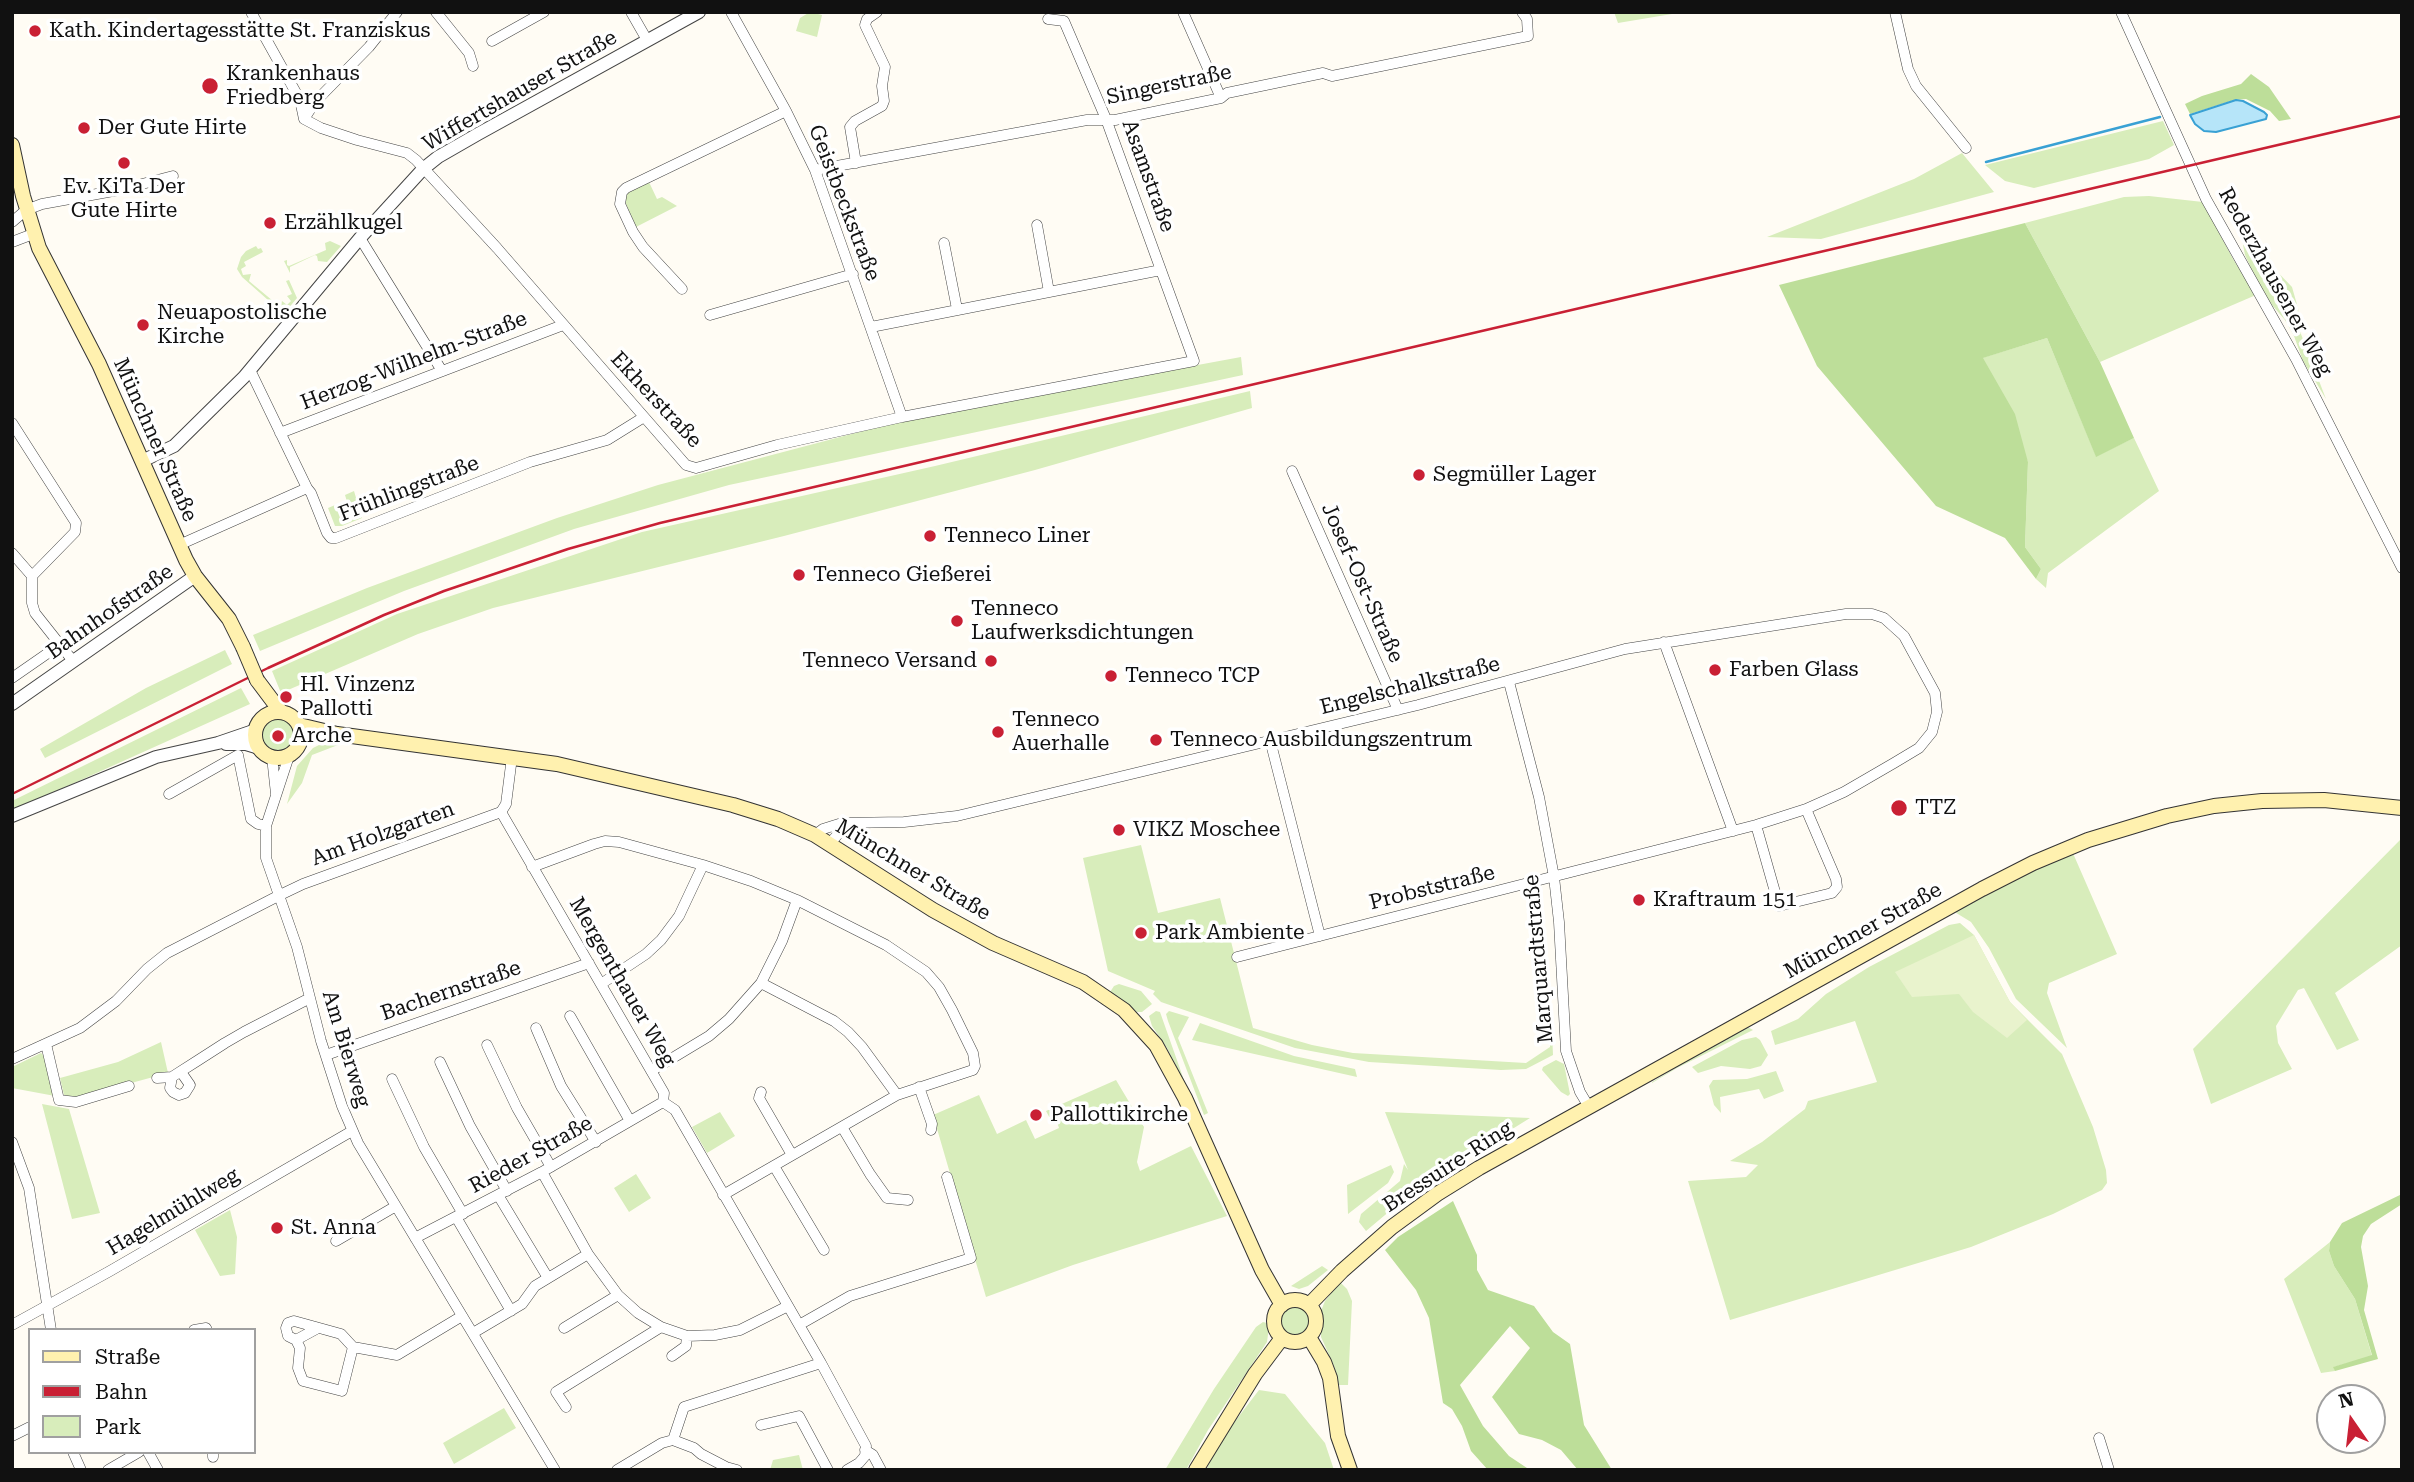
<!DOCTYPE html>
<html>
<head>
<meta charset="utf-8">
<style>
	body { margin:0 }
	#map { position:relative; width:2414px; height:1482px; overflow:hidden; background:#fffcf4; font-family:"Roboto Serif",serif }
	canvas { display:block }
	.frame { position:absolute; inset:0; border:14px solid #111; pointer-events:none }
	.legend { position:absolute; left:28px; top:1328px; width:228px; height:126px; box-sizing:border-box; background:#fff; border:2px solid #a0a0a0; margin:0; padding:9px 12px; list-style:none; font-size:21px; color:#111 }
	.legend li { display:flex; align-items:center; gap:14px; height:35px }
	.legend b { width:35px; border:2px solid #a0a0a0 }
	.north { position:absolute; left:2316px; top:1384px; width:70px; height:70px; box-sizing:border-box; background:#fff; border:2px solid #a0a0a0; border-radius:50%; rotate:346deg; font-size:19px; font-weight:700; line-height:28px; text-align:center; color:#111 }
	.north::after { content:''; display:block; margin:auto; width:24px; height:32px; background:#c92034; clip-path:polygon(50% 0,100% 100%,50% 72%,0 100%) }
</style>
</head>
<body>
<div id="map">
<canvas width="2414" height="1482"></canvas>
<div class="frame"></div>
<ul class="legend">
<li><b style="height:9px;background:#fff1af"></b>Straße</li>
<li><b style="height:9px;background:#c92034"></b>Bahn</li>
<li><b style="height:19px;background:#d8edbb"></b>Park</li>
</ul>
<div class="north">N</div>
</div>
<script>
const context = document.querySelector('canvas').getContext('2d');
context.lineJoin = 'round';
function fill(path, color) {
  context.fillStyle = color;
  context.fill(path, 'evenodd');
}
function toPath(rows) {
  const path = new Path2D();
  for (const r of rows) {
    if (r.length === 3) {
      path.moveTo(r[0] + r[2], r[1]);
      path.arc(r[0], r[1], r[2], 0, 2 * Math.PI);
      continue;
    }
    path.moveTo(r[0], r[1]);
    for (let i = 2; i < r.length; i += 2) path.lineTo(r[i], r[i + 1]);
  }
  return path;
}
function trace(path, color, width, dash) {
  context.strokeStyle = color;
  context.lineWidth = width;
  context.lineCap = dash ? 'butt' : 'round';
  context.setLineDash(dash || []);
  context.stroke(path);
}
function drawText(font, color, halo, rows, align = 'center') {
  context.font = font + ' "Roboto Serif",serif';
  context.lineWidth = 7;
  context.setLineDash([]);
  context.textBaseline = 'middle';
  context.strokeStyle = halo;
  context.fillStyle = color;
  for (const [text, x, y, turn = 0] of rows) {
    context.save();
    context.translate(x, y);
    context.rotate((+turn || 0) * Math.PI / 180);
    context.textAlign = isNaN(turn) ? turn : align;
    if (halo) context.strokeText(text, 0, 0);
    context.fillText(text, 0, 0);
    context.restore();
  }
}
const green = toPath([
	[810,12,822,15,817,37,796,31,800,18],
	[1614,12,1678,12,1678,13,1618,23],
	[2163,121,2174,145,2149,159,2034,188,2005,181,1985,165],
	[1962,153,1994,192,1821,239,1767,237,1914,179],
	[649,182,657,199,662,197,677,206,636,227,624,199,627,192],
	[2149,196,2203,202,2233,259,2256,295,2100,362,2025,223,2124,197],
	[2241,234,2292,287,2298,308,2301,334,2326,399,2303,361,2294,336,2285,320,2272,305,2256,279,2245,255],
	[330,241,341,246,327,262,318,261,317,256,315,255,290,267,290,273,284,261,287,260,287,265,289,266,326,250,325,243],
	[256,246,258,249,261,248,263,252,244,262,246,266,241,269,243,275,251,274,249,281,279,306,281,306,282,301,287,305,291,301,287,296,292,294,286,281,289,280,297,298,287,310,277,308,242,277,237,269,241,257,246,251],
	[2047,338,2096,456,2134,438,2159,491,2048,573,2046,588,2036,579,2041,569,2025,547,2028,462,1982,358],
	[1241,357,1243,375,729,485,574,529,404,591,260,651,253,635,367,588,557,518,658,485,916,417],
	[1250,391,1252,408,1035,470,784,536,493,608,418,634,281,693,272,671,397,614,642,532,935,466],
	[354,491,362,518,342,526,335,526,328,508,340,503,342,508,348,505,345,495],
	[225,650,232,664,45,758,40,749,146,688],
	[241,688,250,704,12,811,12,801],
	[278,735,17],
	[319,745,338,745,312,755,302,783,287,804,297,766,313,748],
	[2402,838,2402,945,2335,993,2359,1040,2337,1050,2304,988,2298,990,2276,1026,2278,1043,2292,1069,2211,1104,2193,1049],
	[1141,845,1158,913,1220,898,1253,1028,1312,1045,1353,1053,1526,1063,1550,1047,1550,985,1553,1055,1526,1069,1501,1070,1369,1062,1295,1048,1161,1002,1153,994,1155,991,1108,971,1083,858],
	[2072,851,2117,954,2049,983,2047,993,2067,1048,2016,999,1989,948,1971,922,1953,911,1988,891],
	[1960,923,1974,935,2010,1002,2062,1054,2093,1127,2106,1170,2107,1183,2102,1190,2053,1214,1971,1247,1730,1320,1688,1181,1746,1177,1758,1165,1730,1161,1762,1142,1805,1109,1808,1101,1877,1082,1855,1021,1775,1045,1771,1031,1798,1019,1826,994,1869,967,1949,925],
	[1119,984,1141,991,1152,1004,1142,1012,1137,1012,1110,992,1114,986],
	[1156,1011,1160,1012,1185,1083,1167,1048,1152,1026,1149,1016],
	[1169,1011,1189,1017,1178,1038,1208,1113,1204,1115,1168,1021,1166,1014],
	[1200,1023,1294,1056,1355,1069,1357,1077,1192,1040],
	[1746,1026,1753,1030,1677,1068,1652,1083,1652,1082],
	[1756,1037,1760,1040,1768,1055,1761,1066,1750,1069,1721,1066,1698,1073,1692,1067,1742,1040],
	[161,1042,168,1073,76,1098,64,1095,60,1078,118,1062],
	[41,1053,45,1057,55,1096,12,1088,12,1067],
	[1556,1060,1564,1064,1570,1094,1568,1096,1561,1092,1542,1070,1543,1067],
	[1776,1071,1784,1091,1764,1099,1759,1089,1720,1097,1721,1113,1714,1105,1709,1086,1713,1080,1747,1079],
	[1116,1080,1144,1127,1137,1162,1140,1171,1191,1146,1227,1216,1073,1265,986,1297,933,1115,979,1095,997,1134,1026,1120,1035,1139,1059,1128,1057,1122,1053,1124,1046,1111],
	[42,1104,69,1109,100,1213,72,1219],
	[720,1112,735,1136,707,1153,692,1127],
	[1385,1112,1530,1118,1416,1189,1366,1231,1359,1222,1361,1214,1400,1181,1404,1164,1408,1170],
	[1391,1165,1394,1172,1388,1183,1348,1214,1347,1185],
	[636,1174,651,1198,629,1212,614,1188],
	[230,1210,237,1237,235,1274,220,1276,195,1230],
	[2330,1242,2329,1251,2334,1266,2355,1299,2372,1356,2334,1367,2335,1371,2321,1373,2284,1279],
	[1322,1266,1328,1270,1308,1286,1299,1289,1291,1286],
	[1340,1282,1347,1289,1352,1301,1348,1385,1339,1385,1334,1366,1321,1337,1321,1311,1325,1301],
	[1296,1321,15],
	[1263,1322,1267,1323,1269,1327,1267,1342,1208,1430,1186,1470,1165,1470,1214,1389,1256,1327],
	[1259,1390,1285,1394,1325,1443,1334,1470,1206,1470,1223,1437],
	[504,1408,516,1428,454,1464,443,1443],
	[799,1455,803,1470,770,1470,773,1460]
]);
const forest = toPath([
	[2251,74,2269,87,2291,119,2279,121,2270,111,2246,99,2234,100,2190,114,2185,104,2202,96,2241,84],
	[2025,223,2100,362,2134,438,2096,457,2047,338,1983,358,2015,414,2028,462,2025,547,2041,569,2036,579,2005,538,1936,506,1817,366,1779,285],
	[2402,1194,2402,1204,2371,1224,2363,1236,2361,1247,2368,1286,2364,1310,2378,1359,2335,1371,2333,1367,2372,1355,2355,1299,2334,1266,2329,1251,2330,1242,2342,1223],
	[1453,1201,1477,1255,1477,1270,1488,1290,1534,1306,1553,1332,1570,1344,1584,1425,1612,1470,1578,1470,1561,1450,1542,1440,1519,1434,1492,1397,1530,1348,1510,1326,1460,1385,1483,1426,1509,1456,1530,1470,1488,1470,1471,1451,1462,1426,1452,1409,1443,1403,1429,1318,1416,1290,1385,1250,1398,1237]
]);
const pitch = toPath([
	[1974,935,2010,1002,2027,1020,2007,1038,1973,1012,1959,994,1912,997,1895,972]
]);
const water = toPath([
	[2236,100,2243,101,2264,112,2267,115,2266,119,2216,132,2204,131,2195,124,2190,115,2236,100]
]);
const stream = toPath([
	[1986,162,2160,117]
]);
const minor = toPath([
	[251,12,300,100,304,119],
	[436,12,469,53,473,66],
	[631,12,647,40],
	[731,12,786,111,815,170,902,417],
	[1183,12,1221,98],
	[1895,12,1908,69,1916,86,1966,148],
	[2121,12,2206,199,2296,359,2402,568],
	[492,41,544,12],
	[304,119,321,128,357,140,407,153,416,160,497,248,686,465,696,468,777,445,902,417,1194,361,1106,119,1064,21,1048,19],
	[304,119,315,102,369,47,397,12],
	[856,163,850,127,855,121,882,106,884,101,882,86,885,67,865,25,867,19,877,12],
	[815,170,1087,120,1115,120,1221,98,1227,93,1323,73,1332,76,1528,36,1527,19,1522,12],
	[12,222,26,210,42,204,119,190,173,176],
	[1037,225,1049,292],
	[360,238,442,371],
	[12,242,33,234],
	[944,243,957,309],
	[682,289,643,247,633,232,620,204,622,192,626,188,786,111],
	[710,315,853,274],
	[871,327,1161,270],
	[250,370,307,488],
	[12,423,76,523,75,532,32,576,32,603,35,613,73,661],
	[280,433,563,325],
	[1292,471,1398,710],
	[179,545,307,488,311,493,327,533,331,538,336,538,530,462,607,440,644,417],
	[12,553,32,576],
	[1664,642,1733,831],
	[12,678,61,644],
	[1509,682,1539,797,1554,877,1559,922,1566,1051,1580,1092,1589,1107],
	[1270,740,1320,936],
	[289,756,266,826,266,858,297,947,321,1041,342,1106,358,1143,555,1470],
	[272,757,276,794],
	[169,794,238,755,251,819,258,824,266,826],
	[501,812,664,1093,663,1102,675,1110,686,1129,821,1363,866,1446,865,1456,859,1463,847,1470],
	[501,812,506,804,512,757],
	[815,835,823,829,842,823,904,822,957,816,1418,705,1625,649,1846,614,1872,614,1884,618,1904,636,1935,693,1937,712,1932,732,1919,748,1894,763,1844,792,1806,809],
	[830,843,842,830,854,825],
	[532,867,594,844,605,841,619,842,703,865,751,881,797,900,886,945,926,972,939,987,952,1010,973,1053,975,1066,973,1070,897,1095,723,1195],
	[1237,957,1756,825,1806,809,1836,879,1837,887,1832,893,1779,906,1756,825],
	[761,983,834,1021,848,1032,862,1047,897,1095],
	[601,984,646,954,661,940,679,916,703,865],
	[570,1016,630,1121],
	[536,1028,561,1086,596,1142],
	[46,1044,59,1100,76,1102,129,1086],
	[487,1045,517,1108,551,1167],
	[326,1055,589,963],
	[12,1059,80,1028,116,1001,147,969,167,953,280,895,303,884,501,812],
	[440,1062,470,1126,507,1191],
	[651,1071,709,1036,729,1019,761,983,782,941,797,900],
	[181,1072,190,1085,185,1093,179,1095,173,1092,170,1088,172,1077,175,1075,197,1061,225,1043,244,1032,310,998],
	[157,1078,172,1077],
	[392,1079,424,1147,463,1214],
	[919,1087,932,1124,931,1130],
	[761,1092,759,1098,792,1155],
	[842,1127,870,1174,887,1198,908,1200],
	[12,1142,29,1188,51,1330],
	[774,1166,824,1250],
	[542,1172,588,1254,618,1295,638,1313,661,1327,687,1336,715,1335,740,1330,788,1306],
	[498,1195,548,1278],
	[456,1217,511,1311],
	[415,1238,542,1172,663,1102],
	[336,1241,396,1206],
	[12,1325,110,1271,352,1131],
	[799,1325,850,1296,971,1258,947,1177],
	[318,1328,296,1340,288,1336,286,1328,288,1323,294,1321,341,1334,353,1347,397,1355,462,1316],
	[564,1328,618,1295],
	[194,1330,206,1328,207,1330],
	[473,1333,522,1304,535,1286,588,1254],
	[296,1340,300,1348,298,1368,303,1381,342,1391,353,1347],
	[672,1356,686,1346,687,1336],
	[566,1407,556,1392,661,1327],
	[761,1425,799,1416,828,1470],
	[12,1436,30,1427],
	[2099,1438,2109,1470],
	[673,1440,684,1407,821,1363],
	[865,1450,873,1455,881,1470],
	[73,1452,81,1470],
	[148,1452,158,1470],
	[213,1452,213,1457],
	[108,1470,139,1452],
	[617,1470,662,1443,673,1440,694,1448,701,1454,726,1467,737,1470]
]);
const tertiary = toPath([
	[142,461,174,446,244,377,360,238,423,169,438,157,478,134,699,12],
	[12,704,195,576],
	[226,744,246,744,259,748],
	[12,816,156,757,218,743,256,730]
]);
const secondary = toPath([
	[12,145,23,196,39,248,99,364,186,560,195,576,229,619,243,647],
	[257,680,281,712],
	[278,735,23],
	[299,725,337,734,557,764,733,805,778,819,815,835,933,910,993,943,1083,982,1124,1010,1156,1045,1185,1098,1262,1270,1282,1305],
	[1295,1321,21],
	[1309,1305,1342,1271,1392,1227,1437,1194,1479,1168,1982,889,2033,863,2088,840,2167,816,2214,806,2262,801,2324,800,2402,808],
	[1309,1337,1324,1362,1330,1378,1338,1436,1350,1470],
	[1196,1470,1255,1374,1282,1338]
]);
const rail = toPath([
	[12,794,268,668,384,615,444,591,568,549,660,523,2402,116]
]);
const secondaryBridge = toPath([
	[243,647,257,680]
]);
const markers = [
	[35,31,7,"#c92034"],
	[210,86,9,"#c92034"],
	[84,128,7,"#c92034"],
	[124,163,7,"#c92034"],
	[270,223,7,"#c92034"],
	[143,325,7,"#c92034"],
	[1419,475,7,"#c92034"],
	[930,536,7,"#c92034"],
	[799,575,7,"#c92034"],
	[957,621,7,"#c92034"],
	[991,661,7,"#c92034"],
	[1715,670,7,"#c92034"],
	[1111,676,7,"#c92034"],
	[286,697,7,"#c92034"],
	[998,732,7,"#c92034"],
	[278,736,7,"#c92034"],
	[1156,740,7,"#c92034"],
	[1899,808,9,"#c92034"],
	[1119,830,7,"#c92034"],
	[1639,900,7,"#c92034"],
	[1141,933,7,"#c92034"],
	[1036,1115,7,"#c92034"],
	[277,1228,7,"#c92034"]
];
const poiNames = [
	["Kath. Kindertagesstätte St. Franziskus",49,31],
	["Krankenhaus",226,74],
	["Friedberg",226,98],
	["Der Gute Hirte",98,128],
	["Ev. KiTa Der",124,187,"center"],
	["Gute Hirte",124,211,"center"],
	["Erzählkugel",284,223],
	["Neuapostolische",157,313],
	["Kirche",157,337],
	["Segmüller Lager",1433,475],
	["Tenneco Liner",944,536],
	["Tenneco Gießerei",813,575],
	["Tenneco",971,609],
	["Laufwerksdichtungen",971,633],
	["Tenneco Versand",977,661,"right"],
	["Farben Glass",1729,670],
	["Tenneco TCP",1125,676],
	["Hl. Vinzenz",300,685],
	["Pallotti",300,709],
	["Tenneco",1012,720],
	["Auerhalle",1012,744],
	["Arche",292,736],
	["Tenneco Ausbildungszentrum",1170,740],
	["TTZ",1915,808],
	["VIKZ Moschee",1133,830],
	["Kraftraum 151",1653,900],
	["Park Ambiente",1155,933],
	["Pallottikirche",1050,1115],
	["St. Anna",291,1228]
];
const streetNames = [
	["Singerstraße",1169,85,-12],
	["Wiffertshauser Straße",520,91,-30],
	["Asamstraße",1148,176,70],
	["Geistbeckstraße",844,203,69],
	["Rederzhausener Weg",2275,282,61],
	["Herzog-Wilhelm-Straße",414,361,-21],
	["Ekherstraße",656,400,47],
	["Münchner Straße",155,440,66],
	["Frühlingstraße",409,489,-21],
	["Josef-Ost-Straße",1362,583,66],
	["Bahnhofstraße",110,612,-35],
	["Engelschalkstraße",1410,686,-14],
	["Am Holzgarten",383,834,-20],
	["Münchner Straße",913,870,31],
	["Probststraße",1432,888,-14],
	["Münchner Straße",1863,931,-29],
	["Marquardtstraße",1539,959,-95],
	["Mergenthauer Weg",622,982,60],
	["Bachernstraße",451,991,-19],
	["Am Bierweg",346,1049,73],
	["Rieder Straße",531,1155,-29],
	["Bressuire-Ring",1448,1167,-33],
	["Hagelmühlweg",173,1212,-31]
];
fill(green, '#d8edbb');
fill(forest, '#bdde99');
fill(pitch, '#e9f3cd');
fill(water, '#b6e5f9');
trace(water, '#39a1d4', 2);
trace(stream, '#39a1d4', 2.5);
trace(minor, '#444', 11);
trace(tertiary, '#444', 14);
trace(secondary, '#333', 16);
trace(minor, '#fff', 10);
trace(tertiary, '#fff', 12);
trace(secondary, '#fff1af', 14);
trace(rail, '#c92034', 2.5);
trace(secondaryBridge, '#333', 16, []);
trace(secondaryBridge, '#fff1af', 14);
for (const [x, y, r, color] of markers) {
  const dot = new Path2D();
  dot.arc(x, y, r, 0, 2 * Math.PI);
  context.fillStyle = color;
  context.fill(dot);
  trace(dot, '#fff', 2.5);
}
drawText('21px', '#111', '#fff', poiNames, 'left');
drawText('21px', '#111', '#fff', streetNames);
</script>
</body>
</html>
